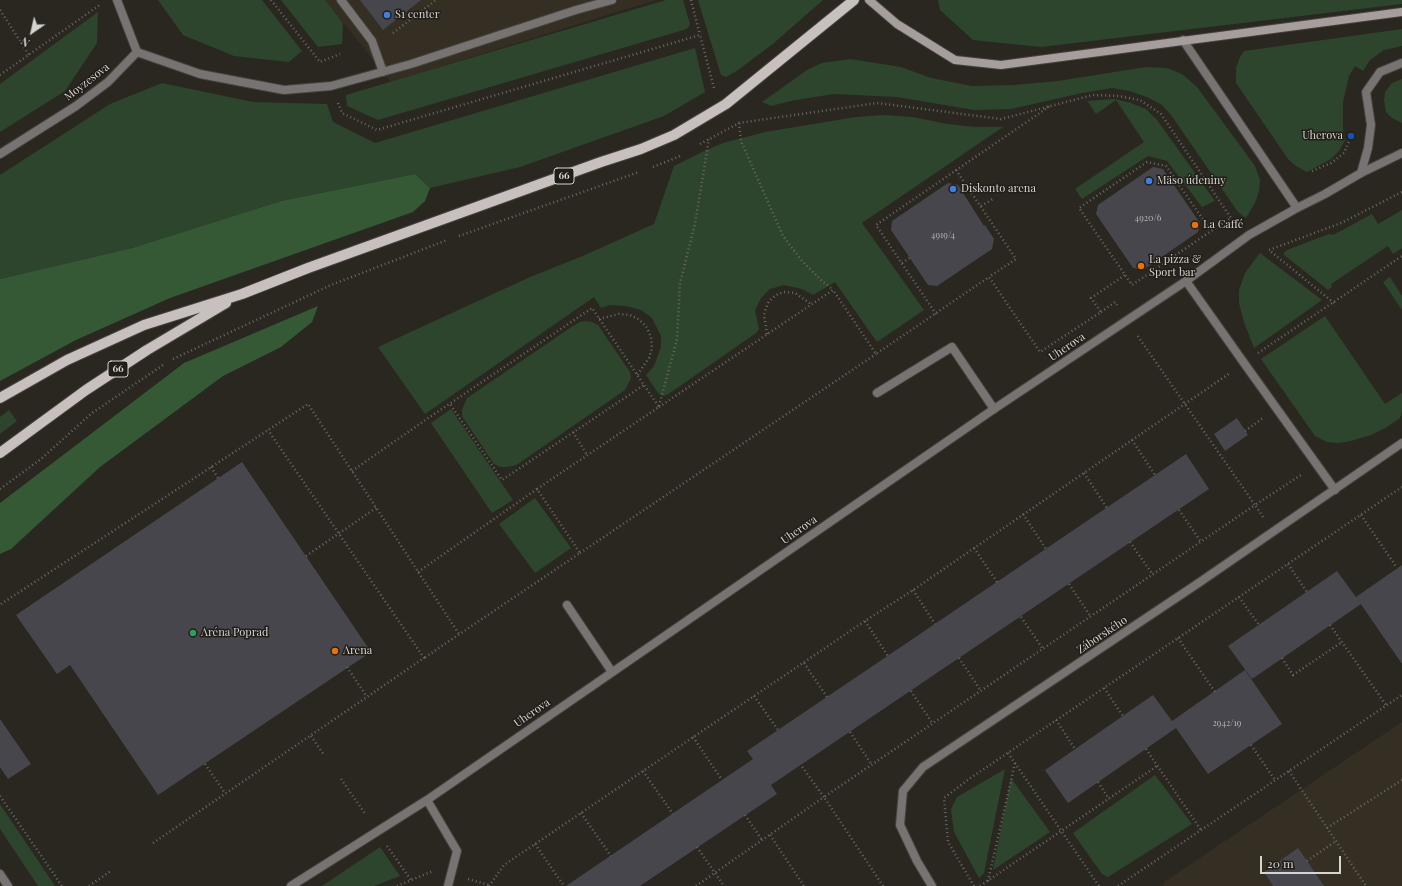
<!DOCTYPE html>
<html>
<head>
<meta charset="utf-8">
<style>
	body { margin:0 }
	#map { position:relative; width:1402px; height:886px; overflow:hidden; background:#2a2721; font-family:"Playfair Display",serif }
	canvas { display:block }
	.north { position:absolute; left:12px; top:12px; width:40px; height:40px; -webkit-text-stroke:3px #211d18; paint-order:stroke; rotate:214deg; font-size:11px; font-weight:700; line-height:16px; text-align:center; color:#d7d5d1 }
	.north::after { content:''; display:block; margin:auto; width:14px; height:18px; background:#d7d5d1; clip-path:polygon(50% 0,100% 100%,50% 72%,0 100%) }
	.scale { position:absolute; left:1260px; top:856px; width:81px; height:18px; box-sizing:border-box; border:2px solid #d7d5d1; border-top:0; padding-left:5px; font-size:12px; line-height:14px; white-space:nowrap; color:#d7d5d1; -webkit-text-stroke:3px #211d18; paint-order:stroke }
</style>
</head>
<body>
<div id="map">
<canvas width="1402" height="886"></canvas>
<div class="north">N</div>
<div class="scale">20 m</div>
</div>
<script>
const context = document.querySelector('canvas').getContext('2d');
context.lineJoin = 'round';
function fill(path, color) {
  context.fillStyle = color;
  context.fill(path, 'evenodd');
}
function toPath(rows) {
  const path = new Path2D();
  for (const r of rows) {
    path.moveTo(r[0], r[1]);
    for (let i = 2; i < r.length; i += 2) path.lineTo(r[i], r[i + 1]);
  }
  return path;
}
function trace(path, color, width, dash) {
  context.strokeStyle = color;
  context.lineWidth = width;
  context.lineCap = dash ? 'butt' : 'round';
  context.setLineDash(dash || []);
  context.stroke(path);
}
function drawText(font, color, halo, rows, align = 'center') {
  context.font = font + ' "Playfair Display",serif';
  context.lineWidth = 3;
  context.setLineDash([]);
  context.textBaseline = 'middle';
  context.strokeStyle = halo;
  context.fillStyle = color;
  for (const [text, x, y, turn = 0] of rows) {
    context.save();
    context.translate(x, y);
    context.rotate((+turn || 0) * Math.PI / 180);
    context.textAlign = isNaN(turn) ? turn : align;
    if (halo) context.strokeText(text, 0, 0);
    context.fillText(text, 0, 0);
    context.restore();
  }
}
const built = toPath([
	[325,0,656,0,391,82],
	[1402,722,1402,886,1163,886,1164,882]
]);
const green = toPath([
	[158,0,262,0,302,51,289,62,234,56,183,35],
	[281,0,325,0,343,23,342,44,318,47],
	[666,0,683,0,690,24,687,29,378,120,347,106,346,95],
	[698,0,823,0,774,43,738,70,726,77,721,75],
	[938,0,1402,0,1402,4,1041,47,973,40,940,10],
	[98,12,97,43,65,91,0,132,0,84],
	[1402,29,1402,46,1384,50,1370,60,1363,71,1355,66,1349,76,1343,102,1343,132,1345,140,1339,151,1331,159,1307,172,1296,166,1288,159,1236,83,1236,68,1240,57,1244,51],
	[695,48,705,92,664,116,520,167,430,188,415,174,281,201,132,248,0,279,0,175,110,104,162,83,253,102,327,104,333,122,375,143],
	[850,59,901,67,931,78,972,86,1013,85,1058,81,1146,67,1167,68,1182,74,1197,87,1255,166,1260,180,1259,191,1255,203,1246,218,1243,216,1238,212,1171,115,1162,105,1149,98,1130,91,1112,88,1082,93,1011,109,974,110,897,97,833,94,791,101,771,106,762,102,807,70,822,63],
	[1402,79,1402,123,1392,118,1386,112,1384,100,1385,92,1392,83],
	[1115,99,1131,103,1146,109,1157,120,1215,201,1202,207,1167,161,1148,156,1082,199,1075,189,1144,142,1116,100,1096,114,1087,101],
	[884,115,913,117,947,124,976,127,1003,127,862,223,924,310,877,342,835,282,813,295,802,289,784,285,770,289,761,298,755,310,759,329,756,333,667,395,662,396,658,393,646,375,654,366,661,347,661,336,652,318,641,310,626,306,610,305,601,308,594,297,425,414,378,347,530,277,585,255,654,224,674,166,700,153,723,143,765,132,856,117],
	[1402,210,1402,248,1393,254,1388,246,1331,284,1332,287,1328,290,1283,254,1287,250,1329,234,1333,235,1372,214,1378,224],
	[1260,253,1322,300,1254,348,1244,322,1239,303,1239,290,1245,273],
	[1390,277,1402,296,1402,310,1383,282],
	[1325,316,1385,404,1402,393,1402,411,1400,418,1387,427,1371,435,1351,441,1339,443,1327,442,1315,436,1261,359],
	[586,321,592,322,598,325,630,372,631,378,625,390,518,464,513,466,506,467,500,467,494,464,462,416,462,410,467,398,573,326,580,322],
	[451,409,513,500,492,513,431,423],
	[9,410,17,421,0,434,0,417],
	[535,498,571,548,535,573,499,524],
	[1005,769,984,873,979,878,954,832,951,809,957,797],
	[1155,775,1192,824,1108,877,1102,874,1073,833],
	[1011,778,1050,832,993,870],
	[0,804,55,886,38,886,0,829],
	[380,847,400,876,374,886,322,886]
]);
const forest = toPath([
	[415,174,430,188,425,201,413,212,170,298,76,340,0,381,0,279,132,248,281,201],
	[318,306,312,322,281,347,223,376,100,467,11,549,0,554,0,503,184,363]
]);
const building = toPath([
	[360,0,421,0,383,30],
	[1153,167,1163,169,1200,223,1198,232,1143,270,1133,268,1096,214,1098,205],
	[948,183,958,185,984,226,985,225,994,239,992,249,937,286,928,285,891,230,892,221],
	[1237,418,1248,435,1225,451,1214,434],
	[1186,454,1209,489,771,785,777,794,640,886,566,886,753,759,747,751],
	[242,462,371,652,158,795,70,665,57,674,16,615],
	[1402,565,1402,664,1356,597],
	[1337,571,1361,604,1252,679,1228,646],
	[1245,670,1282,724,1208,774,1176,728,1068,803,1045,770,1153,695,1172,721],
	[0,719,31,764,8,779,0,767],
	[1298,848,1307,861,1324,886,1273,886,1264,872]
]);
const path = toPath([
	[271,0,320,62,340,54],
	[691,0,700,35],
	[0,10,29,55],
	[393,33,436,0],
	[0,75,101,4],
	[338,103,342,113,377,130,700,35,714,88],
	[739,123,741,141,783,236,802,261,821,280,832,289],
	[700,144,739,123,877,103,1001,119,1093,95,1118,96,1140,100,1161,114,1231,218,1211,231,1132,285,1079,208,1147,162,1166,166,1211,231],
	[653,167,673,159,682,155],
	[956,170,1016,259,989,277],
	[1312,171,1331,163,1344,153,1350,139],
	[981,206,993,199],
	[459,236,639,172],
	[902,263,911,257],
	[1334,303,1269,250,1341,223,1402,192],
	[1101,312,1115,302,1117,305],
	[936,314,876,225,1050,106],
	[599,319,619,314,630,315,638,319,646,326,651,337,652,348,649,358,637,375],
	[767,334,764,315,766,308,769,301,776,295,784,292,795,293,811,304],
	[1258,353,1402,256],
	[173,359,331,285,447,240],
	[659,406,677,339,680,283,695,224,709,139],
	[659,407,833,290,876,354,989,277,1040,352,1101,312,1091,298,1125,275],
	[1245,431,1263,418],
	[573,432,587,455],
	[1132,440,1155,475],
	[211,467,218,478],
	[352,471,424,421,592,308,644,385,502,480,450,404],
	[1084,473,1107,508],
	[0,489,41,459,92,413,163,365],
	[537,489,659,407,644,385],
	[1179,510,1201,542],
	[1023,514,1046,549],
	[1361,515,1397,568],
	[1263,517,1255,505,1301,475],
	[1130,542,1153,575],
	[974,548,997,582],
	[580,553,876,354],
	[306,556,376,508],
	[1288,564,1307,592],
	[418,572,537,489,580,553,424,658],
	[1069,584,1091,617],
	[913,590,935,624],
	[1239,597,1259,625],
	[1,604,308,404,459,634],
	[1021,617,1043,649],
	[865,621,888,656],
	[1330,625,1386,705],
	[1178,638,1215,692],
	[959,658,981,691],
	[1282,658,1293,675,1342,642],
	[804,663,827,697],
	[347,667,367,697],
	[1104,688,1123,716],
	[911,691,933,724],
	[754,696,778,730],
	[1056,720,1075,749],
	[850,732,872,765],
	[311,736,324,755],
	[693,737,722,780],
	[1251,745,1275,780],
	[1146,749,1201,830],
	[1008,753,1099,886],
	[205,764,225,793],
	[643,771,673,814],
	[1289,771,1366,886],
	[341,779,366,815],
	[1098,782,1109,799],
	[0,796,62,886],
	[581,813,611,856],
	[745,815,762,840],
	[1327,828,1402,780],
	[770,835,804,886],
	[153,843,424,658,268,430],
	[535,844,564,886],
	[387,846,411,880],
	[697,847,724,886],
	[1307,861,1336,841],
	[468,879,489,885],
	[988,881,1015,763],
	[89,886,112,870],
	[397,886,433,871],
	[489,886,504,865,865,621,913,590,1230,373],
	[696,886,824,797,801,765],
	[883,886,824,797,1255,505,1137,335],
	[974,886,948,842,944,798,969,779,1402,487],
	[980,886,1157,766],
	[1118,886,1402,695]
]);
const lane = toPath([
	[341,0,372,41,383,72],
	[137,52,200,74,284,90,331,86,411,64,576,10,612,0],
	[1361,173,1368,148,1371,125,1366,92,1380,72,1402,63],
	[877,393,952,347,994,409],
	[567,605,612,672]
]);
const street = toPath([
	[1183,40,1297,208],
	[0,154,76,106,108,82,137,52,117,0],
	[1186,281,1244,363,1335,490],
	[427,800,457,851,448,886],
	[0,874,8,886],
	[291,886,427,800,994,409,1186,281,1249,235,1297,208,1325,194,1361,173,1402,153],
	[932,886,917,861,900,825,903,791,923,767,1200,582,1402,443]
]);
const secondary = toPath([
	[869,0,897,24,955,60,1001,65,1402,12]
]);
const primary = toPath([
	[0,398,67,360,144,325,242,294,308,268,601,162,641,149,674,135,726,104,854,0],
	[0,453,86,390,147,350,226,303]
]);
const markers = [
	[387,15,4,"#3f7fe0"],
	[1351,136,4,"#1a4fb4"],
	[1149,181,4,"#3f7fe0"],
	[953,189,4,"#3f7fe0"],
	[1195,225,4,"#e8710a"],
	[1141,266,4,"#e8710a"],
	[193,633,4,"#2e9e5b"],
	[335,651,4,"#e8710a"]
];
const numberNames = [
	["4920/6",1148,218],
	["4919/4",943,235],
	["2942/19",1227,723]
];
const shields = [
	[564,176,20],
	[118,369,20]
];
const shieldNames = [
	["66",564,176],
	["66",118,369]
];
const poiNames = [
	["S1 center",395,15],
	["Uherova",1343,136,"right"],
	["Mäso údeniny",1157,181],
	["Diskonto arena",961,189],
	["La Caffé",1203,225],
	["La pizza &",1149,260],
	["Sport bar",1149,273],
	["Aréna Poprad",201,633],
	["Arena",343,651]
];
const streetNames = [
	["Moyzesova",87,82,-38],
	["Uherova",1067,347,-34],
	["Uherova",799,530,-35],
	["Záborského",1102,635,-34],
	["Uherova",532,713,-35]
];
fill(built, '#352e23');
fill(green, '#2d452c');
fill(forest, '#355934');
fill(building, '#47464d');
trace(lane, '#46433d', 10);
trace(street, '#46433d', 10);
trace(secondary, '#46433d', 10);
trace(primary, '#46433d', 12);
trace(path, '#6b6963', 2.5, [1, 3]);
trace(lane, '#777372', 8);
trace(street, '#777372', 8);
trace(secondary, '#a59e9d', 8);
trace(primary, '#c8c0be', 10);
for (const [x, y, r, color] of markers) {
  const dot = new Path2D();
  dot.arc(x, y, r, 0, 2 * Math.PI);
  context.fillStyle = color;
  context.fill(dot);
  trace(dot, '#211d18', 1.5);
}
drawText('9px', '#b3b1b0', null, numberNames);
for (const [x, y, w] of shields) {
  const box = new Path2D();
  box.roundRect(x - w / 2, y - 8, w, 16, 3);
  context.fillStyle = '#211d18';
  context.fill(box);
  trace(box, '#d7d5d1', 1);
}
drawText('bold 10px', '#d7d5d1', null, shieldNames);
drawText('11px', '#d7d5d1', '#211d18', poiNames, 'left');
drawText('11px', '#d7d5d1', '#211d18', streetNames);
</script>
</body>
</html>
